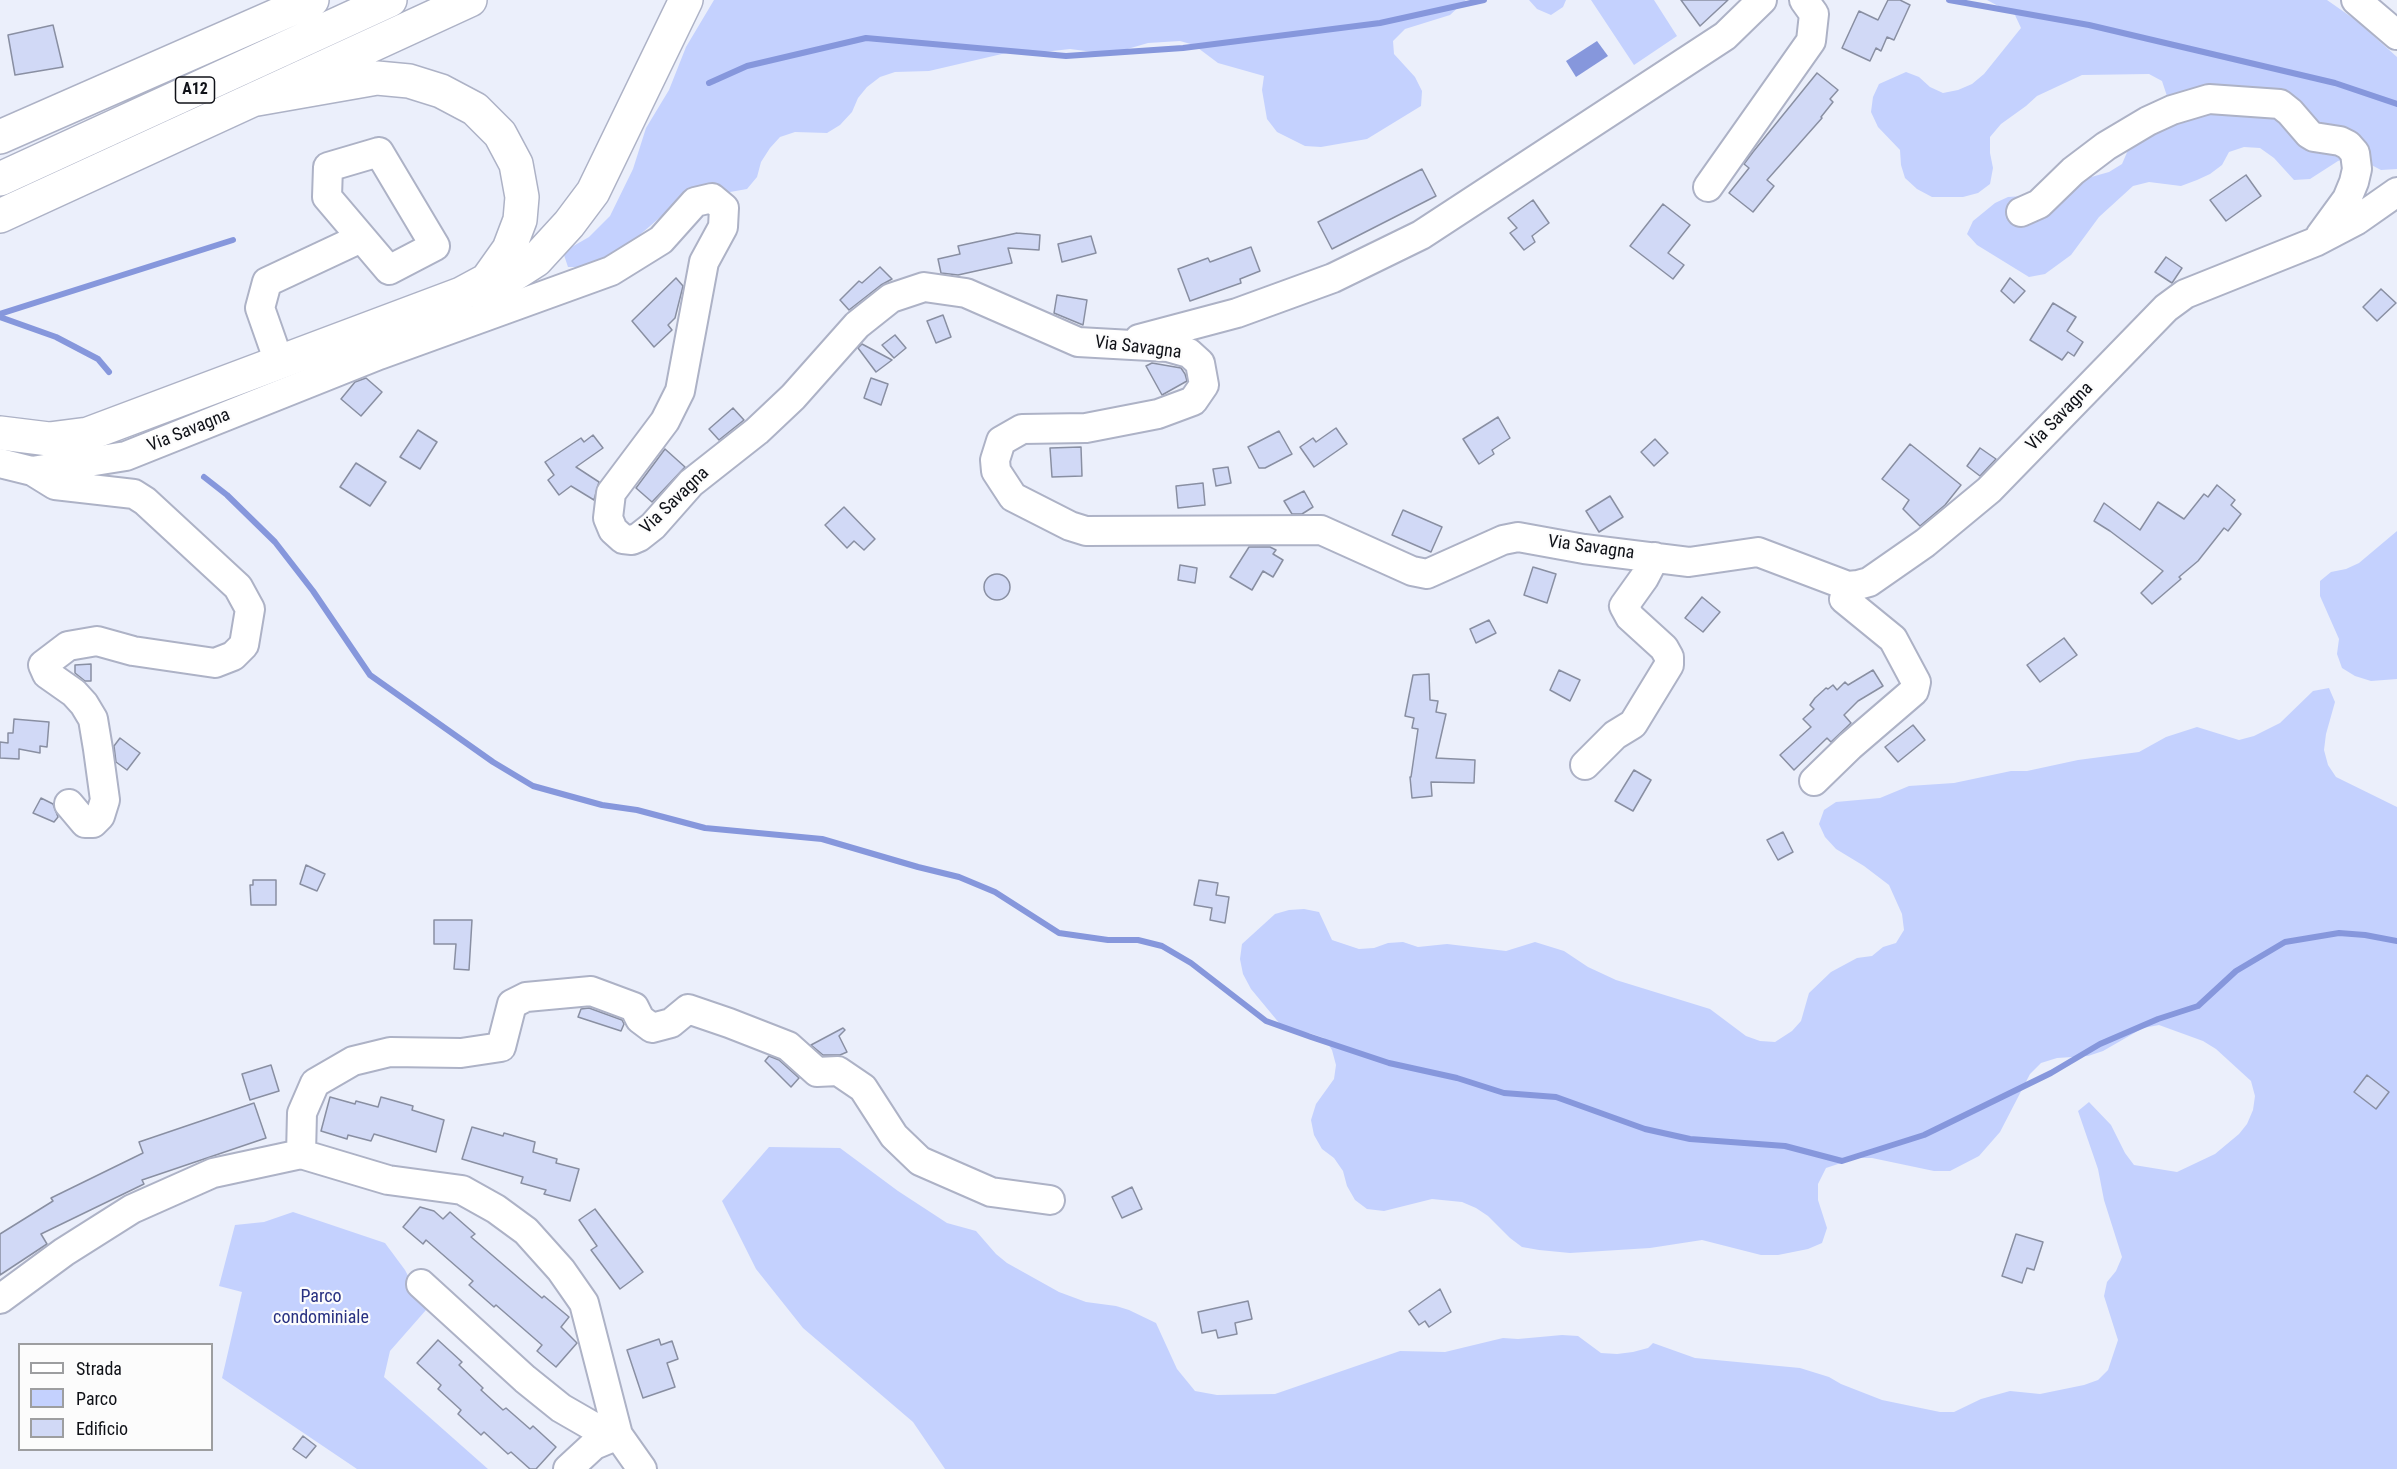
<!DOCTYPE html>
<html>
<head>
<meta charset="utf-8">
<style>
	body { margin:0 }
	#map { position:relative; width:2397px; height:1469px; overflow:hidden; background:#ebeffb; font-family:"Roboto Condensed",sans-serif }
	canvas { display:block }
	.legend { position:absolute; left:18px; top:1343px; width:195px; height:108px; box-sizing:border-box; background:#fcfcfc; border:2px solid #9d9ea0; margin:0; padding:8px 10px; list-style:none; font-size:18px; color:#0f1117 }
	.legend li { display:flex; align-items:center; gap:12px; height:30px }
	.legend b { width:30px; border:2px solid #9d9ea0 }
</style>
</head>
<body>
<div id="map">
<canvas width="2397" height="1469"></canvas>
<ul class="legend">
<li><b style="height:8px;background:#fff"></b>Strada</li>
<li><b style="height:16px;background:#c4d1fe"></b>Parco</li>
<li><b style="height:16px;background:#d1d9f6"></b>Edificio</li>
</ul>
</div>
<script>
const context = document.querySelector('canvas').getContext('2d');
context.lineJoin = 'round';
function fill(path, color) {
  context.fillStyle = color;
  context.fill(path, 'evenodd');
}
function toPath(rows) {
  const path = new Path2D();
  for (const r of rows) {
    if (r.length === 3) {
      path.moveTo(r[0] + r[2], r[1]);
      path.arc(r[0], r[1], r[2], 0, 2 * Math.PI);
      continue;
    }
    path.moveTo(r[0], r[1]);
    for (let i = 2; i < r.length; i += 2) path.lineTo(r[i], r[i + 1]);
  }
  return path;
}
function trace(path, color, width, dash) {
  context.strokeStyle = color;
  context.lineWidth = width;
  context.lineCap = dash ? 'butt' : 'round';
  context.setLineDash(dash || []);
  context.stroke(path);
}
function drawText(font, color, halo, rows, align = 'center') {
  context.font = font + ' "Roboto Condensed",sans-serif';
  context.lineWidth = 4.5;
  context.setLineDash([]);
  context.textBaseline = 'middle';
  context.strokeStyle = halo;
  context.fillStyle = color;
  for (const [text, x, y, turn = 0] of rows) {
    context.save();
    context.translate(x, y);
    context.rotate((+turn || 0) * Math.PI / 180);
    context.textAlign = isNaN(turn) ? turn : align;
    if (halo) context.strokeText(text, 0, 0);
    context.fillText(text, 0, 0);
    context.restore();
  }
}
const green = toPath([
	[714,0,1466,0,1450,15,1405,29,1393,41,1394,54,1415,77,1422,91,1421,106,1367,139,1321,147,1305,146,1277,132,1267,119,1262,90,1264,76,1218,63,1194,45,1180,41,1148,43,1117,52,1101,53,1070,49,1035,53,1019,50,929,71,895,72,880,77,867,87,858,98,852,112,840,125,827,133,795,132,780,137,770,148,761,162,757,177,747,189,730,192,700,187,686,195,628,245,599,263,584,267,568,267,563,252,589,237,610,216,633,169,646,128,669,90,686,47],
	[1529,0,1566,0,1563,7,1551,15,1537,9],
	[1591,0,1654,0,1677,36,1634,65],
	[1987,0,2327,0,2357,21,2397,57,2397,169,2381,170,2354,156,2338,161,2310,179,2294,180,2274,158,2260,148,2244,147,2229,152,2222,165,2210,174,2197,180,2181,186,2149,182,2133,186,2099,217,2071,255,2045,274,2029,277,1977,245,1967,234,1973,221,1995,203,2008,197,2024,196,2109,172,2122,164,2128,150,2163,125,2167,111,2167,96,2162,81,2149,74,2082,75,2037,96,2026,106,2001,124,1990,137,1990,153,1993,168,1990,184,1978,193,1963,197,1932,197,1917,189,1905,178,1901,165,1900,150,1878,127,1871,112,1873,97,1879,84,1906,72,1919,77,1930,87,1943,93,1958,90,1972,84,1984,74,2021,28,2015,15],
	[2397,531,2397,679,2371,681,2355,676,2342,668,2337,654,2339,639,2320,596,2320,581,2331,572,2346,569,2359,563],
	[2329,688,2335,702,2326,734,2324,750,2328,765,2336,777,2397,807,2397,1469,945,1469,913,1422,803,1328,756,1269,722,1201,769,1147,840,1148,898,1191,947,1223,976,1231,996,1254,1007,1263,1059,1292,1086,1302,1116,1306,1129,1310,1156,1323,1177,1369,1195,1391,1217,1395,1275,1394,1400,1351,1445,1352,1503,1338,1518,1339,1562,1335,1578,1336,1601,1353,1617,1354,1633,1352,1648,1348,1653,1343,1695,1358,1800,1368,1829,1377,1841,1384,1882,1400,1940,1412,1954,1412,1981,1399,2010,1391,2040,1394,2084,1385,2098,1380,2108,1370,2118,1340,2104,1296,2107,1282,2116,1271,2122,1257,2104,1200,2098,1169,2078,1111,2089,1102,2111,1125,2125,1153,2134,1165,2177,1172,2215,1154,2239,1134,2247,1124,2253,1110,2255,1096,2251,1081,2216,1049,2203,1041,2159,1025,2143,1028,2103,1051,2088,1056,2057,1058,2041,1063,2030,1074,2000,1132,1979,1156,1950,1171,1934,1171,1872,1158,1856,1158,1826,1168,1818,1184,1818,1200,1827,1228,1822,1243,1808,1249,1778,1255,1761,1255,1702,1240,1650,1248,1570,1253,1539,1250,1522,1247,1510,1238,1488,1216,1476,1208,1462,1202,1432,1199,1384,1211,1367,1209,1355,1200,1347,1186,1343,1171,1334,1158,1322,1149,1314,1135,1311,1120,1316,1104,1334,1079,1336,1065,1332,1050,1324,1038,1309,1033,1292,1032,1280,1024,1251,989,1243,974,1240,959,1242,944,1275,914,1289,910,1304,909,1319,912,1332,940,1359,949,1374,948,1388,943,1403,942,1418,947,1447,944,1506,951,1535,942,1564,951,1588,967,1616,980,1710,1009,1746,1036,1760,1041,1775,1042,1792,1031,1801,1021,1809,993,1831,972,1857,958,1872,956,1883,947,1896,943,1904,930,1902,914,1889,885,1864,866,1836,849,1825,837,1819,824,1824,810,1836,802,1880,798,1909,786,1954,783,2011,771,2027,771,2078,760,2139,752,2166,737,2197,727,2239,740,2254,736,2280,723,2313,691],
	[293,1212,385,1243,405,1270,426,1310,390,1351,384,1377,488,1469,357,1469,222,1378,242,1292,219,1286,235,1225,264,1222]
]);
const water = toPath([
	[1597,41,1608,56,1576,77,1566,61]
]);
const stream = toPath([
	[1949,0,2089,25,2335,83,2397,104],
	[709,83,747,66,866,38,1066,56,1183,48,1380,23,1484,0],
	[0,314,233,240],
	[0,317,56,337,98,359,109,372],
	[204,477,227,495,275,542,313,591,370,675,493,762,533,786,602,805,637,810,705,828,822,839,918,867,959,877,995,892,1059,933,1108,940,1138,940,1162,946,1191,963,1266,1021,1311,1037,1389,1063,1457,1078,1504,1093,1556,1097,1645,1129,1690,1139,1785,1146,1842,1161,1924,1135,2051,1073,2100,1044,2158,1019,2198,1006,2236,971,2285,942,2339,933,2365,935,2397,941]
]);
const building = toPath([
	[1681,0,1728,0,1700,26,1681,0],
	[1888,0,1900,0,1910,5,1894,40,1887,37,1881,51,1876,48,1870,61,1842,48,1859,11,1878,20,1888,0],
	[53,25,63,67,15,75,8,35,53,25],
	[1817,73,1838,90,1830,99,1833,102,1821,117,1822,118,1767,180,1774,186,1753,212,1729,193,1749,168,1744,164,1753,152,1817,73],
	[1422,169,1436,196,1332,249,1318,222,1422,169],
	[2246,175,2261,196,2226,221,2210,200,2246,175],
	[1533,200,1549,223,1532,236,1535,242,1524,250,1510,233,1517,228,1508,218,1533,200],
	[1663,204,1690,225,1668,253,1684,265,1673,279,1630,246,1663,204],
	[1017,233,1040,235,1039,250,1008,248,1012,263,958,275,941,273,938,259,960,254,958,246,1017,233],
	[1091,236,1096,253,1062,262,1058,244,1091,236],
	[1251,247,1260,271,1240,279,1241,283,1190,301,1178,269,1208,258,1210,262,1251,247],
	[2166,257,2182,268,2172,283,2155,272,2166,257],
	[880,267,892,279,881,285,849,310,840,300,859,281,862,283,880,267],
	[676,278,683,286,675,318,668,325,672,330,654,347,632,321,676,278],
	[2010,278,2025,291,2014,303,2001,291,2010,278],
	[2381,289,2396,303,2377,321,2363,307,2381,289],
	[1057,295,1087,300,1083,325,1054,313,1057,295],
	[2053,303,2076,317,2067,331,2083,342,2074,356,2068,352,2062,360,2030,340,2053,303],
	[943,315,951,337,936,343,927,321,943,315],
	[895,335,906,348,894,358,882,345,895,335],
	[862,344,892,360,876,372,858,348,862,344],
	[1152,363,1181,368,1185,374,1187,381,1162,395,1146,366,1152,363],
	[366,378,382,392,361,416,341,399,355,382,366,378],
	[871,378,888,384,881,405,864,398,871,378],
	[733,408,744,420,719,440,709,429,733,408],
	[1498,417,1510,438,1492,450,1494,454,1479,464,1463,439,1498,417],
	[1336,428,1347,444,1314,467,1300,447,1313,438,1316,442,1336,428],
	[418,430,437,442,420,469,400,457,418,430],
	[1279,431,1292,454,1265,468,1259,468,1248,447,1279,431],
	[593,435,603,448,576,467,599,482,594,500,571,486,559,495,548,480,554,475,545,462,581,438,584,442,593,435],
	[1655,439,1668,453,1654,466,1641,452,1655,439],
	[1910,444,1961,485,1945,505,1920,526,1903,509,1909,500,1882,479,1910,444],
	[1081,447,1082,476,1052,477,1050,448,1081,447],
	[1980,448,1996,459,1980,476,1967,466,1980,448],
	[665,449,685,467,652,502,636,488,665,449],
	[356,463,386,482,370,506,340,487,356,463],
	[1228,467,1231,483,1216,486,1213,469,1228,467],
	[1203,483,1205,505,1178,508,1176,486,1203,483],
	[2217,485,2235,500,2231,505,2241,514,2228,531,2224,528,2198,561,2179,577,2181,579,2152,604,2141,593,2163,571,2110,531,2094,521,2104,503,2140,530,2158,502,2184,519,2204,494,2208,497,2217,485],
	[1304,491,1313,507,1302,514,1292,514,1284,501,1304,491],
	[1610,496,1623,517,1599,532,1586,511,1610,496],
	[844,507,875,539,864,550,854,541,847,548,825,525,844,507],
	[1403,510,1442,527,1431,552,1392,535,1403,510],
	[1249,547,1270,547,1276,550,1273,554,1283,560,1273,577,1263,571,1252,590,1230,577,1249,547],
	[1180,565,1197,568,1195,583,1178,580,1180,565],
	[1533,567,1556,574,1547,603,1524,595,1533,567],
	[997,587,13],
	[1702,597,1720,612,1703,632,1685,618,1702,597],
	[1489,620,1496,633,1476,643,1470,629,1489,620],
	[2064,638,2077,655,2040,682,2027,665,2064,638],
	[91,664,91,681,85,681,75,673,75,665,91,664],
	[1559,670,1580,680,1570,701,1550,690,1559,670],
	[1873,670,1883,686,1858,701,1844,715,1851,723,1831,742,1827,738,1794,770,1780,755,1811,727,1803,719,1814,709,1810,705,1815,698,1826,688,1828,689,1833,685,1837,690,1845,682,1848,685,1873,670],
	[1429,674,1430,700,1438,701,1436,712,1446,714,1436,758,1475,760,1474,783,1431,782,1432,796,1412,798,1410,777,1411,777,1418,729,1412,728,1414,718,1405,716,1413,675,1429,674],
	[14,719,49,722,47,747,40,746,40,753,19,749,19,759,0,758,0,742,8,743,8,733,13,733,14,719],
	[1913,725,1925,740,1898,762,1885,747,1913,725],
	[120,738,140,753,127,770,116,762,114,746,120,738],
	[1634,770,1651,780,1633,811,1615,801,1634,770],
	[41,798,53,804,58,817,54,822,33,813,41,798],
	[1783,832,1793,852,1778,860,1767,840,1783,832],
	[306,865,325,874,317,891,300,884,306,865],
	[253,880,276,880,276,905,251,905,250,885,253,885,253,880],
	[1199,880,1218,883,1216,895,1229,897,1225,923,1210,920,1212,908,1194,905,1199,880],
	[434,920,472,920,469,970,454,969,456,944,434,944,434,920],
	[589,1008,622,1020,624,1024,621,1031,578,1017,581,1009,589,1008],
	[843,1028,845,1030,839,1036,847,1052,840,1055,823,1055,811,1045,843,1028],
	[769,1056,779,1060,799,1078,791,1087,765,1061,769,1056],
	[271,1065,279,1091,250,1100,242,1074,271,1065],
	[2367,1075,2389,1092,2376,1109,2354,1092,2367,1075],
	[330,1097,355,1104,356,1101,378,1107,381,1097,413,1106,412,1110,444,1120,436,1152,374,1134,371,1141,348,1135,347,1139,321,1131,330,1097],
	[254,1103,266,1138,142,1180,144,1184,41,1234,47,1244,0,1275,0,1234,53,1201,51,1198,143,1153,139,1142,254,1103],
	[472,1127,503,1136,504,1133,535,1142,533,1152,557,1159,556,1163,579,1169,570,1201,544,1194,546,1190,521,1183,523,1177,462,1159,472,1127],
	[1132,1187,1142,1209,1122,1218,1112,1197,1132,1187],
	[420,1207,434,1211,443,1219,450,1212,475,1234,471,1237,542,1298,544,1296,569,1317,561,1327,577,1343,556,1367,537,1351,542,1345,496,1305,494,1307,469,1285,473,1281,426,1240,423,1244,403,1227,420,1207],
	[595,1209,643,1272,620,1289,591,1250,597,1246,579,1220,595,1209],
	[2016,1234,2043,1242,2034,1270,2027,1268,2022,1283,2002,1276,2016,1234],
	[1440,1289,1451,1312,1429,1327,1425,1321,1419,1325,1409,1311,1440,1289],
	[1248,1301,1252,1319,1235,1323,1237,1334,1218,1338,1216,1330,1202,1333,1198,1312,1248,1301],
	[659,1339,661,1345,672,1341,678,1359,667,1363,675,1387,643,1398,627,1350,659,1339],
	[438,1340,462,1362,459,1365,483,1388,481,1390,503,1410,506,1408,530,1429,533,1426,556,1447,536,1469,530,1469,511,1452,508,1454,484,1432,481,1435,458,1414,461,1410,438,1389,441,1385,417,1363,438,1340],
	[303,1436,316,1446,306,1458,293,1449,303,1436]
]);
const minor = toPath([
	[2356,0,2397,35],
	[379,152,435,246,389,270,327,197,328,167,379,152],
	[1708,187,1811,41,1814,14,1804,0],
	[2021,212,2039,204,2073,171,2106,146,2148,121,2172,110,2209,99,2280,104,2290,112,2309,134,2314,137,2340,141,2348,145,2355,153,2357,169,2354,182,2347,199,2320,236],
	[1139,339,1237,313,1333,278,1421,235,1725,36,1762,0],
	[279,362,260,308,267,282,361,238],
	[0,463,32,471,126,456,379,355,611,271,661,240,695,202,712,198,724,208,723,227,704,262,680,391,665,421,611,493,608,518,613,530,623,539,632,540,639,537,653,526,691,483,757,431,793,397,857,325,891,298,924,287,966,293,1078,342,1168,347,1189,353,1200,363,1204,385,1193,401,1158,414,1086,428,1022,429,1001,441,995,460,996,471,1013,497,1070,526,1086,531,1321,530,1412,571,1427,574,1503,540,1518,537,1584,549,1689,562,1758,552,1848,586,1858,585,1869,582,1925,543,1989,490,2166,308,2185,294,2315,242,2357,220,2397,192],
	[34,472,55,485,134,494,145,501,238,587,250,609,244,645,233,656,215,663,133,651,97,641,68,646,43,665,47,674,74,693,84,704,93,719,98,749,105,800,100,816,93,823,85,823,69,804],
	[1585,765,1615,735,1633,724,1669,665,1669,657,1664,648,1630,617,1624,606,1644,578,1655,557],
	[1814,781,1850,746,1914,691,1916,682,1893,639,1844,599,1848,586],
	[301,1154,302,1113,315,1083,353,1061,390,1052,461,1053,501,1047,512,1004,526,997,591,991,634,1007,640,1019,652,1028,671,1023,688,1009,729,1023,788,1046,817,1072,838,1071,863,1088,894,1136,920,1161,991,1192,1050,1200],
	[421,1284,525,1379,561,1408,594,1427,618,1435],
	[0,1299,64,1252,132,1209,213,1173,301,1154,388,1180,462,1190,496,1209,526,1231,561,1270,584,1303,618,1435,642,1469],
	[568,1469,594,1445,618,1435]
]);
const highway = toPath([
	[0,137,312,0],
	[0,179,390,0],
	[0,216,470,0],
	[483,294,536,260,569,224,593,192,686,0],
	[0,433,49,439,88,434,461,294,487,280,509,249,520,220,522,197,516,164,500,134,475,109,441,91,409,81,377,78,257,99]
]);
const shields = [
	[195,90,39]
];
const shieldNames = [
	["A12",195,90]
];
const streetNames = [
	["Via Savagna",1138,348,7],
	["Via Savagna",2060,417,-46],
	["Via Savagna",189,431,-22],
	["Via Savagna",675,501,-44],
	["Via Savagna",1591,548,8]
];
const parkNames = [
	["Parco",321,1297],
	["condominiale",321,1318]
];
fill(green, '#c4d1fe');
fill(water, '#8697dc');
trace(stream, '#8697dc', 6);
fill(building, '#d1d9f6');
trace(building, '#898fa2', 1.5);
trace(minor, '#adb2c6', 32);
trace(highway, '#adb2c6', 36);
trace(minor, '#fff', 28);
trace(highway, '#fff', 33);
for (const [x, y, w] of shields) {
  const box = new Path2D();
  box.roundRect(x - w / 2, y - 13, w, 26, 4.5);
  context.fillStyle = '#fcfcfc';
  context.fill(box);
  trace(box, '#0f1117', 1.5);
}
drawText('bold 16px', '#0f1117', null, shieldNames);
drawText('18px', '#0f1117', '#fcfcfc', streetNames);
drawText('18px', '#283181', '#fcfcfc', parkNames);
</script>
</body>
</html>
